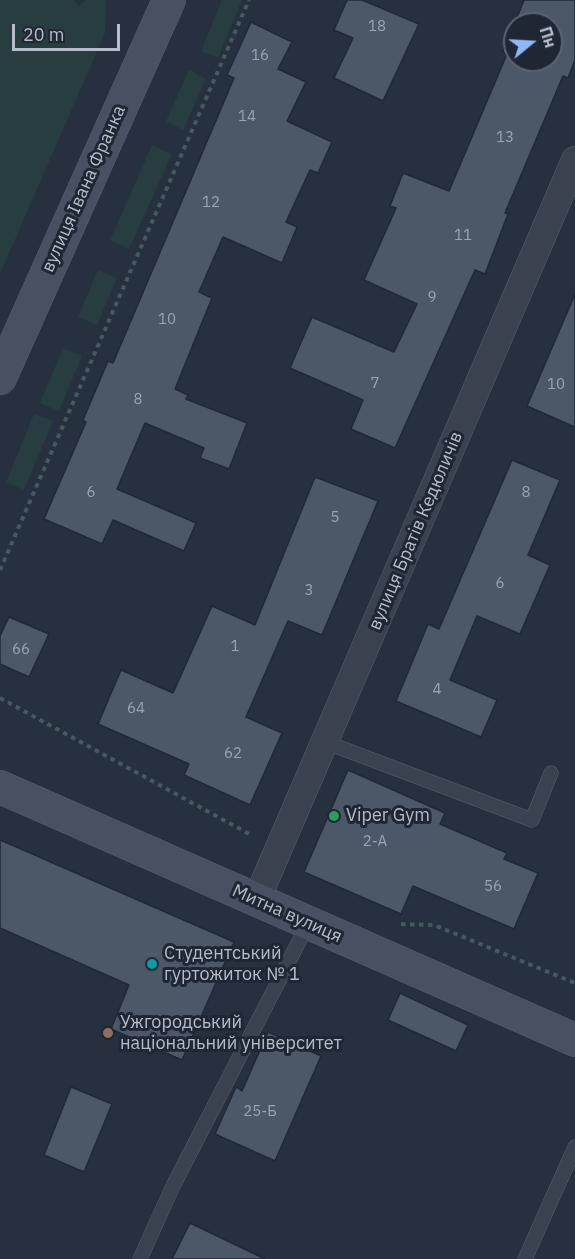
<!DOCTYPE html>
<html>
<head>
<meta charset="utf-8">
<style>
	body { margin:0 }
	#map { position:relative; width:575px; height:1259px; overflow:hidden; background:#26303f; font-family:"IBM Plex Sans",sans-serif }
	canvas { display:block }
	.north { position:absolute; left:503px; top:12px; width:60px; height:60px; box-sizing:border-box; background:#1f2734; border:2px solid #5b6370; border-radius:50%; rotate:72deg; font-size:16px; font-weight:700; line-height:24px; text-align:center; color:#b6bdca }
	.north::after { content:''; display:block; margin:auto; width:21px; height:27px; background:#90b6f5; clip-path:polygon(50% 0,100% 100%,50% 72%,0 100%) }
	.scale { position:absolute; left:12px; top:24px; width:108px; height:27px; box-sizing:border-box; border:3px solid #b6bdca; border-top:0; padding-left:8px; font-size:18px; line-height:21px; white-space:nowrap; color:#b6bdca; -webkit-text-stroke:4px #1f2734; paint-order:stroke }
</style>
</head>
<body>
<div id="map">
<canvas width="575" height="1259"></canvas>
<div class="north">Пн</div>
<div class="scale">20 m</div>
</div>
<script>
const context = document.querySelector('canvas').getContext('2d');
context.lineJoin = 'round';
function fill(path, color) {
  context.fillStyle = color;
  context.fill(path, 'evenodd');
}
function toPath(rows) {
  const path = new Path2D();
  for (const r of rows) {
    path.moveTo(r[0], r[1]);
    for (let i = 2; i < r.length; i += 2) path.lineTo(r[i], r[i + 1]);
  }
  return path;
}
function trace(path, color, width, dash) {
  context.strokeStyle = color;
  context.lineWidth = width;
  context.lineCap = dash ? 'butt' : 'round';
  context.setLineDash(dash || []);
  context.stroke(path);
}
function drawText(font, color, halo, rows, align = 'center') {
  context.font = font + ' "IBM Plex Sans",sans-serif';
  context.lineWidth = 6;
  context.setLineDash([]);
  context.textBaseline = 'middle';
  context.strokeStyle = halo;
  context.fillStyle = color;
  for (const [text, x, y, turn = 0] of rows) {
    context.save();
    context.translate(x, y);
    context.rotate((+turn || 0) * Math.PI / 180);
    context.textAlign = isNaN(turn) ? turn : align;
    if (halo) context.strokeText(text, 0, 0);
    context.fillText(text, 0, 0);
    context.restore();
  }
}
const green = toPath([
	[0,0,74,0,78,5,87,0,106,0,105,33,0,274],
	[222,0,242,0,218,58,201,51],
	[189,70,206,79,183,130,166,121],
	[152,145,172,154,129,249,110,240],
	[98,270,117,278,97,325,78,317],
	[63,348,82,356,59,411,40,403],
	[34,414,53,421,24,490,6,482]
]);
const building = toPath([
	[347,0,362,0,419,24,383,101,334,78,353,38,334,30,347,0],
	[524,0,575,0,575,60,568,78,563,76,505,213,508,214,485,274,475,270,395,448,351,429,363,400,290,368,312,317,394,352,417,304,364,280,396,208,390,206,403,173,449,191,507,54,503,52,524,0],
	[515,24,551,24,551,60,515,60,515,24],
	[251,22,292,42,278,69,306,82,287,121,332,142,318,173,310,170,286,222,297,227,282,263,223,237,199,292,212,298,175,389,188,395,186,399,247,423,229,469,200,458,204,448,145,423,117,489,196,523,184,551,113,520,102,544,44,519,86,422,83,420,108,361,113,363,234,78,227,75,251,22],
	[575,294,575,427,527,406,575,294],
	[512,460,560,480,528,555,550,565,520,634,477,616,450,680,497,700,481,737,396,701,428,624,439,629,512,460],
	[315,477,378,501,322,635,288,621,246,717,282,733,250,805,184,775,189,764,98,724,121,670,173,693,212,606,255,625,315,477],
	[9,617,49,634,29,677,0,664,0,636,9,617],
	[348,770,445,813,440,824,507,853,504,859,538,873,514,929,413,886,401,914,304,872,348,770],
	[0,840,234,942,182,1060,111,1029,129,985,0,928,0,840],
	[400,993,468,1025,456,1051,388,1020,400,993],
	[268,1032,321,1056,275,1161,215,1134,236,1087,242,1091,268,1032],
	[71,1087,112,1104,84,1172,44,1155,71,1087],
	[190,1223,265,1259,172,1259,190,1223]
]);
const path = toPath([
	[0,570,249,0],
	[0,698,251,835],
	[401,924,434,925,575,983]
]);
const lane = toPath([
	[325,742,532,820,551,773],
	[140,1259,173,1186,308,924],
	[525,1259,575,1147]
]);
const street = toPath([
	[256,901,575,160]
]);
const secondary = toPath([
	[0,378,169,0],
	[0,787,575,1040]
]);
const markers = [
	[334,816,6,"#2e9e5b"],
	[152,964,6,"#0f9aa8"],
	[108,1033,6,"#8d6e63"]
];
const numberNames = [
	["18",377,27],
	["16",260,56],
	["14",247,117],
	["13",505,138],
	["12",211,203],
	["11",463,236],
	["9",432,298],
	["10",167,320],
	["7",375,384],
	["10",556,385],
	["8",138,400],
	["6",91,493],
	["8",526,493],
	["5",335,518],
	["6",500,584],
	["3",309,591],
	["1",235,647],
	["66",21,650],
	["4",437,690],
	["64",136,709],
	["62",233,754],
	["2-А",375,842],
	["56",493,887],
	["25-Б",260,1112]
];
const streetNames = [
	["вулиця Івана Франка",84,189,-66],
	["вулиця Братів Кедюличів",416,531,-67],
	["Митна вулиця",287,914,24]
];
const poiNames = [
	["Viper Gym",346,816],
	["Студентський",164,954],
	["гуртожиток № 1",164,975],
	["Ужгородський",120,1023],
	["національний університет",120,1044]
];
fill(green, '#283d40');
fill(building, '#4c5768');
trace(building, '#212936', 1.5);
trace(lane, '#58606d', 15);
trace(street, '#58606d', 28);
trace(secondary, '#58606d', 34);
trace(path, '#465a5d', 4, [4.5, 4.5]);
trace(lane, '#3a424f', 14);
trace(street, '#3a424f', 27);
trace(secondary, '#485162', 33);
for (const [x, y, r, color] of markers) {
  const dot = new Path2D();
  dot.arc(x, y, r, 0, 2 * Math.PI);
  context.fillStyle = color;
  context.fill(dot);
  trace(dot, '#1f2734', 2);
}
drawText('15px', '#9ca4b2', null, numberNames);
drawText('18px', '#b6bdca', '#1f2734', streetNames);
drawText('18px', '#b6bdca', '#1f2734', poiNames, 'left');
</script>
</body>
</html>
